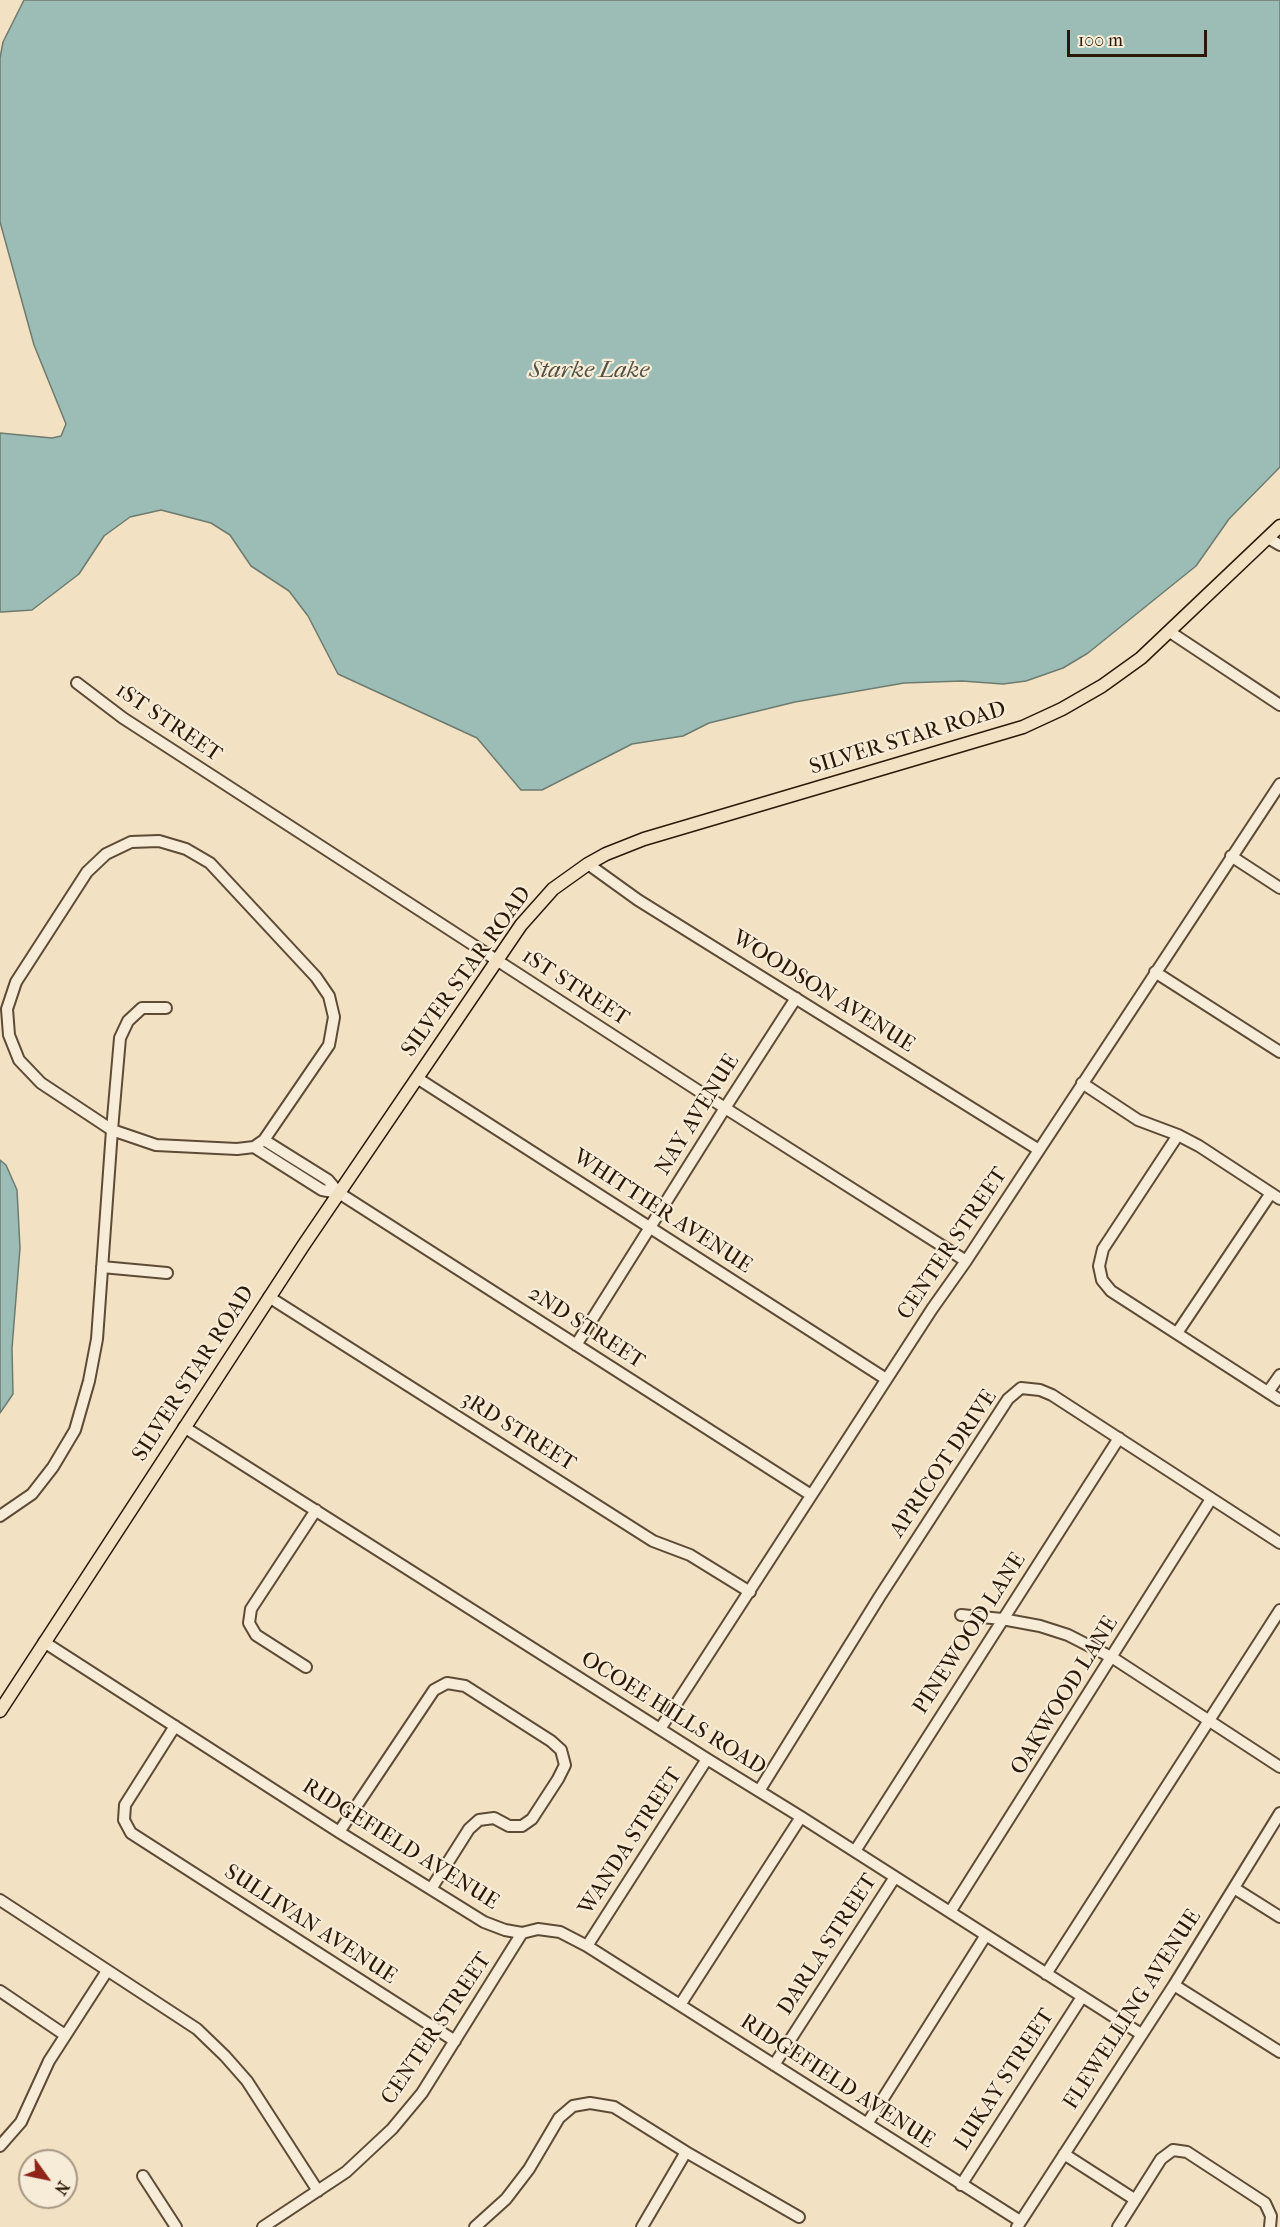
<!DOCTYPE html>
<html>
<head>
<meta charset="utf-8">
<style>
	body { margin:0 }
	#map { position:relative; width:1280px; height:2227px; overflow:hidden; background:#f3e1c3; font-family:"IM FELL French Canon",serif }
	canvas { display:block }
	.north { position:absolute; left:18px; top:2149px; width:60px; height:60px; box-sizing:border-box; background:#f7ecd8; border:2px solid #a59884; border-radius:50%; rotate:123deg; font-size:16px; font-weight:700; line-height:24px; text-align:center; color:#2b1907 }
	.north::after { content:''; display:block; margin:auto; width:21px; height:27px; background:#8f2418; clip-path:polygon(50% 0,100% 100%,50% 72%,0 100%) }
	.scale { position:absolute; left:1067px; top:30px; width:140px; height:27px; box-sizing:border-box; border:3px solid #2b1907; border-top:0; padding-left:8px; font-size:18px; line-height:21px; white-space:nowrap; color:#2b1907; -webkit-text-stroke:4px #f7ecd8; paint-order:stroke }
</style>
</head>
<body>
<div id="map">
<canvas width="1280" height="2227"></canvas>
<div class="north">N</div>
<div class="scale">100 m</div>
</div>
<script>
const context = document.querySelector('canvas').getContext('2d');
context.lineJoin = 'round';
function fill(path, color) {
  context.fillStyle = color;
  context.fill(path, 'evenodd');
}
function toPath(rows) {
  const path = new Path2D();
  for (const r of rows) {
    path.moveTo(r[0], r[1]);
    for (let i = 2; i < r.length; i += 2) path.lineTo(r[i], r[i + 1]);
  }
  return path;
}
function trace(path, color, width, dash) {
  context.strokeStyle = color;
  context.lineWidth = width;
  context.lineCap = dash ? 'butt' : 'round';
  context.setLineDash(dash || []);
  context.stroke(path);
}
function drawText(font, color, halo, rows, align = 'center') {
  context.font = font + ' "IM FELL French Canon",serif';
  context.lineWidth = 4.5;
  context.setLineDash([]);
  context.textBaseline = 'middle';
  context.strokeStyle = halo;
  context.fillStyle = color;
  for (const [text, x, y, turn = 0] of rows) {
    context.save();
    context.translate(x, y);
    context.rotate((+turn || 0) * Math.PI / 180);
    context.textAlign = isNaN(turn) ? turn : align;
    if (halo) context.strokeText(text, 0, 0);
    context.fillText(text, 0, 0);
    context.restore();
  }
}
const water = toPath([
	[24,0,1280,0,1280,467,1229,519,1196,566,1088,653,1063,668,1026,681,1003,684,962,681,904,683,795,702,709,723,683,736,632,744,542,790,521,790,477,738,338,674,308,616,289,591,251,566,230,535,211,523,161,510,130,517,104,536,79,574,32,610,2,612,0,612,0,433,52,438,61,436,66,424,34,345,0,222,0,58,3,42,24,0],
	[0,1160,6,1165,17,1190,20,1248,12,1348,13,1394,0,1413,0,1160]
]);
const minor = toPath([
	[1268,538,1280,545],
	[1170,632,1280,705],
	[77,683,123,718,725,1108,966,1261],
	[159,841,186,849,210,863,316,977,329,996,334,1017,329,1045,264,1140,254,1147,237,1149,156,1145,112,1130,41,1083,19,1060,9,1035,7,1009,16,982,87,872,106,854,131,842,159,841],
	[1231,856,1280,888],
	[588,864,638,900,1039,1150],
	[1155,972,1280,1052],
	[417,1078,886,1379],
	[1082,1083,1138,1120,1178,1135,1199,1146,1280,1199],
	[1178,1135,1103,1249,1099,1266,1102,1280,1111,1291,1280,1400],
	[264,1140,328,1180,339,1193,811,1495],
	[254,1147,322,1190,339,1193],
	[102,1267,167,1273],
	[269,1297,653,1541,690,1555,750,1592],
	[1177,1333,1271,1193],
	[576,1345,725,1108,796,998],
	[1268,1392,1280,1375],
	[184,1427,707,1759,801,1817,1141,2034],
	[0,1516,32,1494,53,1467,75,1430,89,1381,97,1339,112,1130,120,1038,128,1021,142,1008,166,1008],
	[961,1615,1002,1619,1040,1626,1068,1635,1113,1658,1280,1767],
	[44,1642,339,1832,484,1922,505,1930,522,1933,538,1929,560,1932,587,1946,1020,2221],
	[306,1667,256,1635,249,1623,251,1609,316,1510],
	[175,1726,125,1805,124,1820,131,1833,455,2041],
	[660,1729,932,1309,966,1261,1280,784],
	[759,1791,880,1596,1008,1399,1021,1388,1040,1390,1052,1395,1280,1543],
	[339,1832,434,1690,447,1683,465,1686,551,1741,561,1750,565,1765,558,1779,532,1819,522,1826,509,1826,494,1818,479,1820,469,1829,431,1889],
	[855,1851,1119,1438],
	[1234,1888,1280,1917],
	[0,1900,197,2029,225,2056,247,2081,318,2191],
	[950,1912,1211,1499],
	[587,1946,707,1759],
	[1046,1974,1280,1610],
	[1174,1985,1280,2052],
	[0,1991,65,2035],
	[680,2005,801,1817],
	[774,2065,895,1877],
	[867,2124,986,1935],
	[0,2146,21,2122,49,2061,107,1971],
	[1064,2154,1134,2199],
	[143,2176,176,2227],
	[961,2185,1082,1997],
	[263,2227,346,2172,392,2129,422,2093,522,1933],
	[475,2227,506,2199,529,2169,559,2118,573,2106,590,2103,614,2107,686,2152,799,2217],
	[642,2227,686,2152],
	[1017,2227,1174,1985,1280,1813],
	[1118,2227,1161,2159,1173,2150,1187,2152,1265,2203,1271,2216,1270,2227]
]);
const major = toPath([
	[0,1711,303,1246,521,925,553,889,588,864,606,854,644,839,1023,727,1062,709,1102,686,1141,658,1280,526]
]);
const streetNames = [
	["1ST STREET",168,723,34],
	["SILVER STAR ROAD",908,739,-17],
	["SILVER STAR ROAD",467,972,-54],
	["1ST STREET",575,988,33],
	["WOODSON AVENUE",823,992,32],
	["NAY AVENUE",698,1115,-58],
	["WHITTIER AVENUE",662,1212,33],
	["CENTER STREET",953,1244,-56],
	["2ND STREET",586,1328,33],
	["SILVER STAR ROAD",194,1374,-57],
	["3RD STREET",518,1432,32],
	["APRICOT DRIVE",944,1464,-56],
	["PINEWOOD LANE",970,1634,-57],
	["OAKWOOD LANE",1065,1696,-58],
	["OCOEE HILLS ROAD",673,1714,32],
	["WANDA STREET",631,1842,-57],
	["RIDGEFIELD AVENUE",400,1845,32],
	["SULLIVAN AVENUE",310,1925,33],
	["DARLA STREET",828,1945,-57],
	["FLEWELLING AVENUE",1133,2010,-57],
	["CENTER STREET",437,2029,-56],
	["LUKAY STREET",1005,2080,-57],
	["RIDGEFIELD AVENUE",837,2082,33]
];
const waterNames = [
	["Starke Lake",589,371]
];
fill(water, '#9bbdb5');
trace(water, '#6e7b6f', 1.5);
trace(minor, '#5d4b36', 14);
trace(major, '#2b1907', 15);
trace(minor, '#f7ecd8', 10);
trace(major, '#f3e1c3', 12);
drawText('22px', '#2b1907', '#f7ecd8', streetNames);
drawText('italic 24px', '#525244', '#f7ecd8', waterNames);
</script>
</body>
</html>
